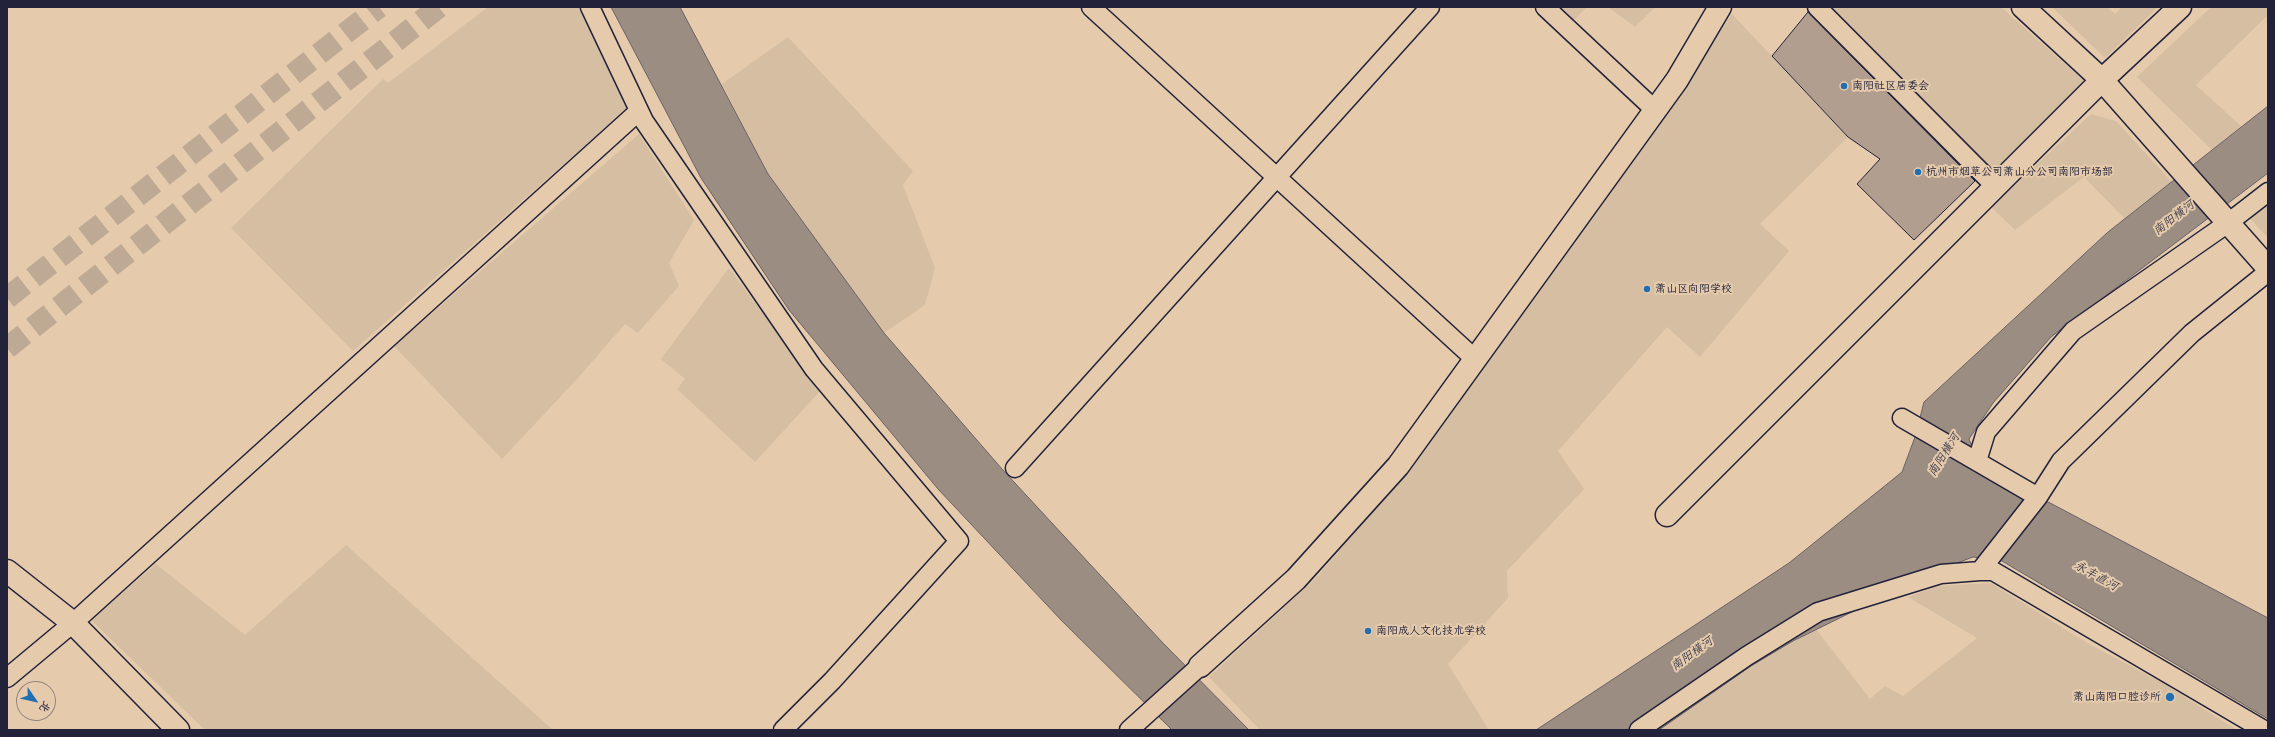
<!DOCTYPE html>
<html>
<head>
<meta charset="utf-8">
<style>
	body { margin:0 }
	#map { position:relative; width:2275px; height:737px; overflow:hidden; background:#e5cbac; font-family:"Playpen Sans","LXGW WenKai TC",sans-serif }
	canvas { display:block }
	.frame { position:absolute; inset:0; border:8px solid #22223b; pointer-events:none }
	.north { position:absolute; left:16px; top:681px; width:40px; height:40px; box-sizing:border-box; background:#e5cbac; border:1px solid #97877f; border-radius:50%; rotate:124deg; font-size:11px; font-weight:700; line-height:16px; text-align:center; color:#22223b }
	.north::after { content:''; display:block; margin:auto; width:14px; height:18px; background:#1f6fb2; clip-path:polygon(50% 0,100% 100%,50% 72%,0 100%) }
</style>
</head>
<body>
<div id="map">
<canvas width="2275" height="737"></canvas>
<div class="frame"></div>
<div class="north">北</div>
</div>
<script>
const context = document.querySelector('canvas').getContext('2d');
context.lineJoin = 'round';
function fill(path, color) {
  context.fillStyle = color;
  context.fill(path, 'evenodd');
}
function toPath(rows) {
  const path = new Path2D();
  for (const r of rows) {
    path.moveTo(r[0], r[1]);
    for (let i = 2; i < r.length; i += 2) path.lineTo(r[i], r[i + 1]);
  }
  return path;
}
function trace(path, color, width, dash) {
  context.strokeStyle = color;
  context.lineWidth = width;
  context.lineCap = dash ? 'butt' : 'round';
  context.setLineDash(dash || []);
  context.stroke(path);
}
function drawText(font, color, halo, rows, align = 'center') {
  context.font = font + ' "Playpen Sans","LXGW WenKai TC",sans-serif';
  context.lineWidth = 4;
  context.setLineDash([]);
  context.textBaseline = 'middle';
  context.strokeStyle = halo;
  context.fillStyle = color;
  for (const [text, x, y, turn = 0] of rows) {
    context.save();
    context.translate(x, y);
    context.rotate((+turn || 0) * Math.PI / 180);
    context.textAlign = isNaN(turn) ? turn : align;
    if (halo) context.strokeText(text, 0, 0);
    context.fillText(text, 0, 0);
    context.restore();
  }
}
const built = toPath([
	[488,7,578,7,629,106,353,351,231,228,383,79,388,83],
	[1556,7,1587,7,1572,22],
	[1608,7,1655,7,1635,27],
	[1826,7,2001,7,2085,82,1993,175],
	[2052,7,2107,7,2115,14,2122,7,2158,7,2105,58],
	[2211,7,2268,7,2268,15,2196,85,2242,127,2212,150,2137,77],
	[1732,14,1848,137,1760,224,1789,251,1700,357,1667,327,1558,451,1584,489,1507,571,1508,598,1448,664,1489,730,1260,730,1209,677,1316,578,1397,484,1684,85],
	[788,37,913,171,903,185,935,268,925,305,884,333,768,174,722,84],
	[2091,114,2116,121,2172,182,2125,219,2084,177,2015,230,1991,207],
	[639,134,694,220,669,263,679,286,638,333,625,324,577,379,502,459,394,346],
	[2268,190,2268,238,2240,207],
	[729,268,821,390,755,462,677,389,685,379,661,359],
	[346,545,553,730,205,730,91,620,156,564,245,635],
	[1991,583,2089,644,2163,683,2237,730,1659,730,1751,666,1816,629,1870,699,1885,686,1903,696,1977,638,1908,597,1938,586]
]);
const water = toPath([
	[611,7,680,7,768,174,884,333,1002,469,1162,642,1249,730,1172,730,1061,620,938,489,789,310,701,178,611,7],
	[2268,106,2268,173,2051,337,1993,403,1969,439,1980,466,2268,618,2268,719,2002,561,1973,557,1933,572,1793,641,1751,666,1659,730,1536,730,1789,563,1902,472,1915,437,1924,402,2108,232,2268,106]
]);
const shadow = toPath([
	[1814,7,1986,169,1914,238,1882,159,1774,56]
]);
const building = toPath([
	[1808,12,1975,181,1914,240,1857,184,1880,159,1848,137,1772,56,1808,12]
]);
const highwayTunnel = toPath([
	[7,298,379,7],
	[7,348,439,7]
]);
const street = toPath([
	[590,7,644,121,814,369,959,541,832,681,783,730],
	[1091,7,1476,360],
	[1545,7,1655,110],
	[1817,7,1996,187],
	[1902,418,2038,497],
	[1977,461,1986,432,2073,331,2228,223,2268,192],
	[1015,468,1430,7],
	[1980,571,2038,497,2061,461,2192,333,2268,272],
	[7,678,73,623,639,111],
	[1129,730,1200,666],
	[1639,730,1747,656,1818,612,1941,574,1980,571,1993,571,2264,730]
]);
const secondary = toPath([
	[2023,7,2102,80,2268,268],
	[1667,515,2102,80,2180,7],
	[7,571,73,623,178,730],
	[1200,666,1296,579,1398,466,1677,80,1720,7]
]);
const markers = [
	[1844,86,4,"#1f6fb2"],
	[1918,172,4,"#1f6fb2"],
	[1647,289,4,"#1f6fb2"],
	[1368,631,4,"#1f6fb2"],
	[2170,697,5,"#1f6fb2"]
];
const poiNames = [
	["南阳社区居委会",1852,86],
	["杭州市烟草公司萧山分公司南阳市场部",1926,172],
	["萧山区向阳学校",1655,289],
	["南阳成人文化技术学校",1376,631],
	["萧山南阳口腔诊所",2161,697,"right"]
];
const waterNames = [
	["南阳横河",2174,218,-38],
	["南阳横河",1944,455,-58],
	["永丰直河",2096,576,29],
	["南阳横河",1692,654,-36]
];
fill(built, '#d6bea3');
fill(water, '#9c8d82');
trace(water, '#6b6266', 1);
fill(shadow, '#0003');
fill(building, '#b29e8e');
trace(building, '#22223b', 1);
trace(highwayTunnel, '#bea995', 22, [22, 11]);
trace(street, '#22223b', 21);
trace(secondary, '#22223b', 25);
trace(street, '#e5cbac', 18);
trace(secondary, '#e5cbac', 22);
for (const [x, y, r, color] of markers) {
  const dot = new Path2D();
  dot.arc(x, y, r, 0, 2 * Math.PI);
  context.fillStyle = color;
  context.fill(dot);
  trace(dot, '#e5cbac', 1.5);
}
drawText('11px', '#22223b', '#e5cbac', poiNames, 'left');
drawText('italic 12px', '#403d4d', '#e5cbac', waterNames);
</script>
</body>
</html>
